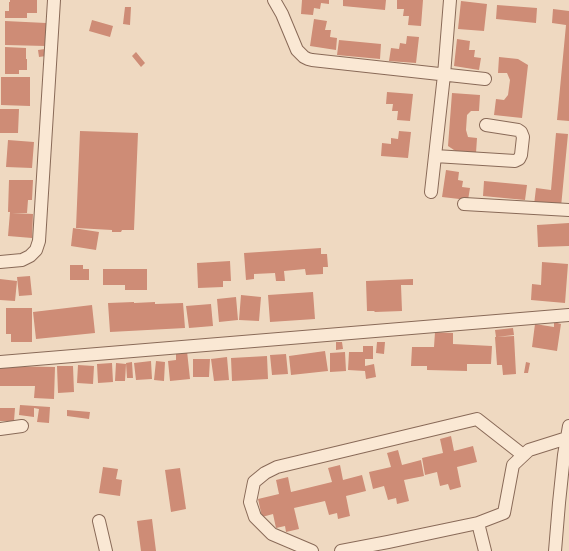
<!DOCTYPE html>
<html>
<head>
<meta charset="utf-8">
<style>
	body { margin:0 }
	canvas { display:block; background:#efd9c1 }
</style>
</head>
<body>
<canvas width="569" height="551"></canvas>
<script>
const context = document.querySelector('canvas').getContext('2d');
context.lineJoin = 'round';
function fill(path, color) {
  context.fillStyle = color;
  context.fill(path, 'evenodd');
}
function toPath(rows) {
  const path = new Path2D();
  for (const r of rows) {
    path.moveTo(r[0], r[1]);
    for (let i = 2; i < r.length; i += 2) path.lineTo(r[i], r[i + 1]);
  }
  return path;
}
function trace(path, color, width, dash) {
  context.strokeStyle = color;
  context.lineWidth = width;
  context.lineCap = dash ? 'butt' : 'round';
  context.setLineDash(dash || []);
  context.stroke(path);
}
const building = toPath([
	[10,0,37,0,37,13,27,13,27,18,5,18,5,11,9,11,9,2,10,2],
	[302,0,329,0,329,4,321,3,320,9,314,8,313,15,301,14],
	[343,0,386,0,385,10,343,6],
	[397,0,423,0,421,26,408,25,409,16,403,16,404,9,397,9],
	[461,1,487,4,484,31,458,29],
	[497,5,537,8,536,23,496,19],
	[125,7,131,7,130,25,123,24],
	[553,9,569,11,569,121,557,120,566,25,552,23],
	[314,19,327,21,325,30,331,30,330,37,337,38,336,50,310,46],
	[92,20,113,26,110,37,89,31],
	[5,21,46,23,46,46,5,45],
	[407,36,419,37,416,63,389,61,391,48,399,49,400,43,406,44],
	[457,39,470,41,469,50,475,50,474,57,481,58,479,70,454,66],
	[339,40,381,44,380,59,337,55],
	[5,47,26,48,26,59,27,59,27,70,19,70,19,74,5,74],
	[45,49,46,56,39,57,38,50],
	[136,52,145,63,141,67,132,56],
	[499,57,518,59,528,65,522,118,494,115,496,99,504,100,508,95,510,80,507,73,498,73],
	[1,77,30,77,30,106,1,105],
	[387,92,413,94,410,121,397,120,398,111,392,111,393,104,386,104],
	[452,93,480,95,479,111,471,111,467,115,466,130,468,137,477,138,476,153,457,152,448,146],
	[0,109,19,109,18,133,0,133],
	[80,131,138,133,134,230,122,230,121,232,112,232,112,230,76,228],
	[399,131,411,132,408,158,381,156,382,143,391,144,391,138,398,139],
	[556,133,568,134,561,207,534,205,536,188,551,190],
	[8,140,34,142,32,168,6,167],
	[446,170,459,172,458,180,463,181,462,187,470,188,468,200,442,197],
	[9,180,33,180,32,200,28,200,27,213,12,213,33,214,32,238,8,236,10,212,8,212],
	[484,181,527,185,525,200,483,196],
	[569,223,569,246,538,247,537,225],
	[73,228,99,232,96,250,71,246],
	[321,248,321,254,327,254,328,267,323,267,323,274,306,275,305,269,284,271,285,281,276,281,275,273,254,274,254,279,246,280,244,253],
	[230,261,231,281,223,281,223,287,198,288,197,263],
	[542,262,568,264,565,303,531,300,532,284,541,285],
	[70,265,83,265,83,269,89,269,89,280,70,280],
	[103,269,147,269,147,290,125,290,125,285,103,285],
	[30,276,32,295,19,296,17,277],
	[0,279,17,281,15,301,0,300],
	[413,279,413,285,401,285,402,311,375,312,374,311,367,311,366,281],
	[313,292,315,319,270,322,268,295],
	[241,295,261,297,259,321,239,320],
	[236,297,238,320,219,322,217,299],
	[134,302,134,303,155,302,155,304,183,303,185,328,110,332,108,303],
	[211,304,213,326,189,328,186,306],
	[92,305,95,333,36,339,33,312],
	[6,308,32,308,32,342,11,342,11,334,6,334],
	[554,322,561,324,557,351,532,347,535,324,554,327],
	[513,328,514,335,496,337,495,330],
	[435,332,453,333,453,344,492,346,491,364,467,364,467,371,427,370,427,366,411,366,412,347,434,347],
	[514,336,516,374,503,375,502,365,497,365,495,337],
	[336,342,342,342,343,349,336,350],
	[377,342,385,342,384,354,376,353],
	[363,346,373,346,373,359,365,359,365,366,374,364,376,377,366,379,365,371,348,370,349,352,363,352],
	[187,351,190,379,170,381,168,361,176,360,176,352],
	[325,351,328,371,291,375,289,356],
	[345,352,346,371,330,372,330,353],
	[286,354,288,374,272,375,270,355],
	[267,356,268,379,232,381,231,358],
	[227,357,229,380,214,381,211,359],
	[193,359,210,359,209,377,193,377],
	[151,361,152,379,136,380,134,363],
	[156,361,165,362,164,381,154,380],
	[132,362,133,378,127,378,126,363],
	[526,362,530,363,528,373,524,373],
	[112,363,113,382,98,383,97,364],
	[116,363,126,364,125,381,115,381],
	[78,365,94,366,93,384,77,383],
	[0,366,55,367,54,399,34,398,35,386,0,386],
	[57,366,73,366,74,392,58,393],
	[20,405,50,407,49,423,37,422,39,409,34,408,34,417,19,415],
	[0,408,15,408,14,421,0,421],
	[67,410,90,412,89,419,67,416],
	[451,436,454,451,473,446,477,462,457,467,461,487,450,490,448,484,440,486,437,472,425,475,422,458,443,453,440,439],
	[398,450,402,465,421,460,424,476,404,480,409,501,397,504,396,498,388,500,384,486,373,489,369,472,391,467,387,453],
	[340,465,343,480,362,475,366,491,346,496,350,516,338,519,337,513,329,515,325,501,294,508,299,529,286,532,285,526,276,528,273,514,262,517,258,499,279,494,276,480,288,477,291,492,332,482,328,468],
	[103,467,118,469,116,479,122,480,120,496,99,493],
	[180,468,186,509,171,512,165,470],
	[152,519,156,551,141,551,137,521]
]);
const minor = toPath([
	[274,0,282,14,297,50,304,57,308,59,312,60,485,79],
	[435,156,515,161,519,159,521,155,523,137,521,132,518,130,486,125],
	[431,192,444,75,450,0],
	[464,204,569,210],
	[0,262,22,260,30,256,36,250,39,241,54,0],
	[0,362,569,315],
	[0,429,22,426],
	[99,521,106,551],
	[478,523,504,513,513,465,529,450,567,438],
	[312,551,272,534,255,517,250,502,254,482,265,473,277,467,477,419,523,455],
	[341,551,388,542,478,523,485,551],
	[555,551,559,503,564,455,569,426]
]);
fill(building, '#ce8c76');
trace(minor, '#896a58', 14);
trace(minor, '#fae8d4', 12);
</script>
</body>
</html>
